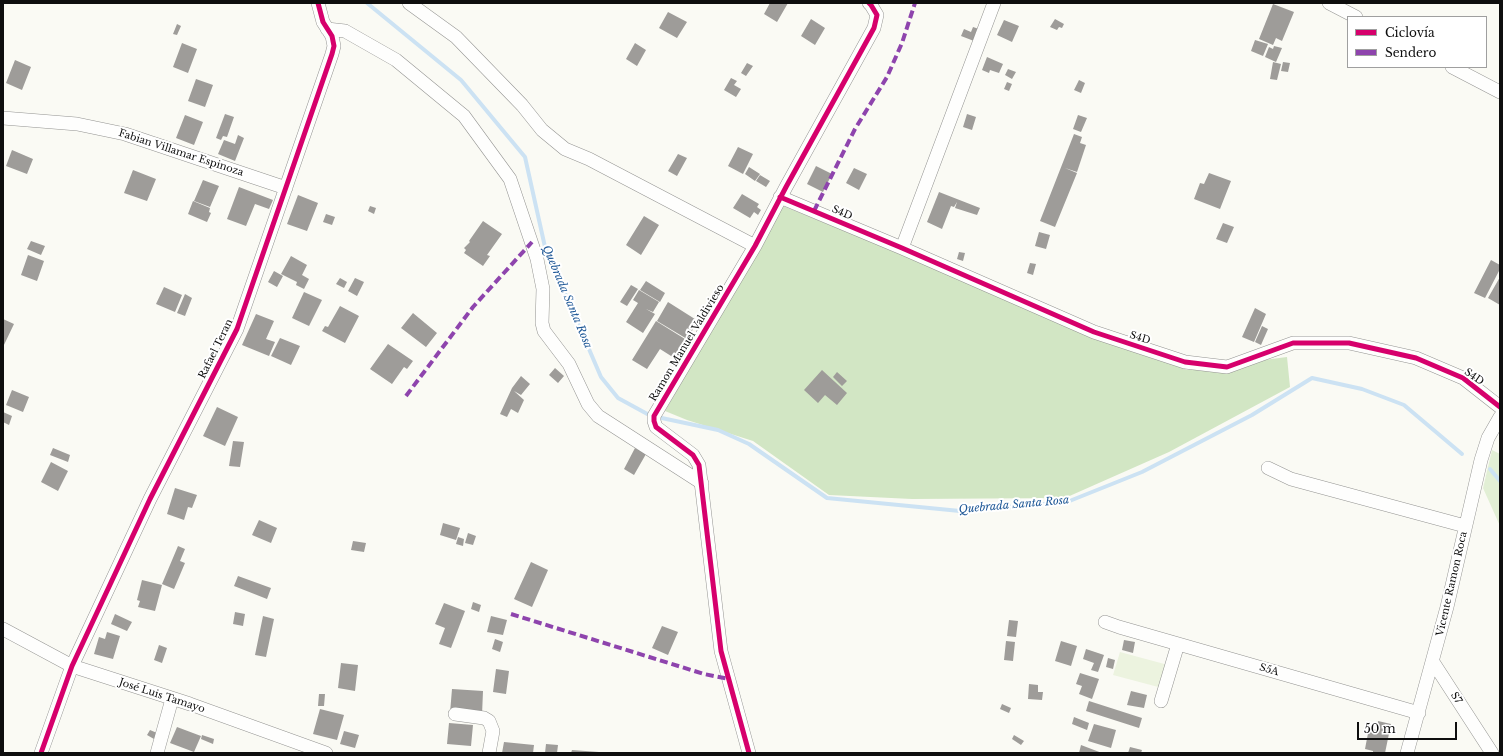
<!DOCTYPE html>
<html>
<head>
<meta charset="utf-8">
<style>
	body { margin:0 }
	#map { position:relative; width:1503px; height:756px; overflow:hidden; background:#fafaf4; font-family:"Libre Baskerville",serif }
	canvas { display:block }
	.frame { position:absolute; inset:0; border:4px solid #0e0e0e; pointer-events:none }
	.legend { position:absolute; left:1347px; top:16px; width:140px; height:52px; box-sizing:border-box; background:#fff; border:1px solid #9f9f9f; margin:0; padding:5px 7px; list-style:none; font-size:12px; color:#0e0e0e }
	.legend li { display:flex; align-items:center; gap:8px; height:20px }
	.legend b { width:20px; border:1px solid #9f9f9f }
	.scale { position:absolute; left:1357px; top:722px; width:100px; height:18px; box-sizing:border-box; border:2px solid #0e0e0e; border-top:0; padding-left:5px; font-size:12px; line-height:14px; white-space:nowrap; color:#0e0e0e; -webkit-text-stroke:3px #fff; paint-order:stroke }
</style>
</head>
<body>
<div id="map">
<canvas width="1503" height="756"></canvas>
<div class="frame"></div>
<ul class="legend">
<li><b style="height:5px;background:#d6006c"></b>Ciclovía</li>
<li><b style="height:5px;background:#8e44ad"></b>Sendero</li>
</ul>
<div class="scale">50 m</div>
</div>
<script>
const context = document.querySelector('canvas').getContext('2d');
context.lineJoin = 'round';
function fill(path, color) {
  context.fillStyle = color;
  context.fill(path, 'evenodd');
}
function toPath(rows) {
  const path = new Path2D();
  for (const r of rows) {
    path.moveTo(r[0], r[1]);
    for (let i = 2; i < r.length; i += 2) path.lineTo(r[i], r[i + 1]);
  }
  return path;
}
function trace(path, color, width, dash) {
  context.strokeStyle = color;
  context.lineWidth = width;
  context.lineCap = dash ? 'butt' : 'round';
  context.setLineDash(dash || []);
  context.stroke(path);
}
function drawText(font, color, halo, rows, align = 'center') {
  context.font = font + ' "Libre Baskerville",serif';
  context.lineWidth = 4;
  context.setLineDash([]);
  context.textBaseline = 'middle';
  context.strokeStyle = halo;
  context.fillStyle = color;
  for (const [text, x, y, turn = 0] of rows) {
    context.save();
    context.translate(x, y);
    context.rotate((+turn || 0) * Math.PI / 180);
    context.textAlign = isNaN(turn) ? turn : align;
    if (halo) context.strokeText(text, 0, 0);
    context.fillText(text, 0, 0);
    context.restore();
  }
}
const green = toPath([
	[1492,450,1500,454,1500,526,1483,488]
]);
const forest = toPath([
	[783,206,1187,370,1287,357,1290,387,1169,452,1065,498,912,499,829,495,753,441,687,420,665,411]
]);
const pitch = toPath([
	[1120,652,1168,665,1162,688,1113,675]
]);
const stream = toPath([
	[367,3,461,80,525,157,545,247,601,377,618,398,651,416],
	[657,417,718,430,749,444,827,498,960,511,1067,502,1142,472,1252,415,1312,378,1362,389,1404,405,1462,454],
	[1490,469,1500,481]
]);
const building = toPath([
	[770,3,788,3,777,22,764,14],
	[1273,4,1294,12,1282,41,1276,38,1273,45,1259,39],
	[668,12,687,22,677,38,659,28],
	[811,19,825,28,815,45,801,36],
	[1055,19,1064,24,1062,28,1059,27,1057,30,1050,27],
	[1004,20,1019,26,1012,42,997,35],
	[177,24,181,26,177,35,173,34],
	[973,27,979,29,974,41,961,36,964,29,971,32],
	[1255,40,1268,44,1263,56,1251,51],
	[182,43,197,49,188,73,173,67],
	[635,43,646,50,637,66,626,59],
	[1274,46,1282,48,1276,62,1265,57,1269,47,1273,49],
	[987,57,1003,64,999,73,990,70,989,73,982,70],
	[15,60,31,67,22,90,6,83],
	[1273,62,1281,64,1277,80,1270,79],
	[1283,62,1290,63,1288,72,1281,71],
	[747,63,753,66,746,76,741,73],
	[1008,69,1016,72,1012,79,1005,75],
	[731,78,737,81,734,85,741,89,736,97,724,90],
	[196,79,213,85,205,107,188,101],
	[1079,80,1085,83,1081,93,1074,90],
	[1007,82,1012,84,1009,91,1004,89],
	[225,114,234,117,227,137,223,136,221,140,216,138],
	[967,114,976,117,972,130,963,127],
	[185,115,203,122,194,145,176,138],
	[1078,115,1087,118,1081,132,1073,129],
	[1074,134,1082,137,1080,143,1086,145,1077,172,1065,168,1077,173,1055,227,1040,221],
	[238,135,244,138,235,161,218,154,224,140,235,144],
	[738,147,753,154,743,174,728,166],
	[12,150,33,159,27,174,6,166],
	[678,154,687,158,677,176,668,171],
	[816,166,832,174,823,192,807,184],
	[749,167,760,174,755,181,745,174],
	[854,168,867,174,859,190,846,183],
	[133,170,156,179,147,201,124,193],
	[1209,173,1231,181,1220,209,1194,199,1200,183,1204,184],
	[760,175,770,181,766,187,756,181],
	[203,180,219,186,210,207,194,201],
	[239,187,273,200,269,209,255,204,246,226,227,219],
	[939,192,980,208,977,215,955,208,957,202,954,207,951,206,942,229,927,222],
	[742,194,759,204,757,207,761,210,758,215,754,212,750,218,733,208],
	[298,195,318,203,307,231,287,224],
	[193,201,210,208,209,212,211,213,207,222,188,214],
	[370,206,376,208,374,214,368,211],
	[326,214,335,217,332,225,323,222],
	[644,216,659,225,641,255,626,245],
	[483,221,502,234,487,255,490,256,483,266,464,253,466,250,464,248,470,242,469,241],
	[1223,223,1234,227,1227,243,1216,239],
	[1039,232,1050,235,1046,249,1035,246],
	[31,241,45,246,41,255,27,249],
	[959,252,965,253,963,261,957,259],
	[28,255,44,261,37,281,21,275],
	[291,256,307,265,302,275,309,279,304,289,296,285,297,282,281,274],
	[1491,260,1500,265,1500,269,1485,298,1474,293],
	[1030,263,1036,264,1033,275,1027,273],
	[274,271,283,276,277,287,268,282],
	[1500,277,1500,305,1488,298],
	[340,278,347,282,344,288,336,284],
	[355,278,364,282,357,296,348,291],
	[646,281,665,293,660,302,640,290],
	[631,285,638,289,627,306,620,302],
	[164,287,182,295,175,312,156,304],
	[639,290,659,302,653,312,646,309,655,314,643,333,626,322,638,303,633,300],
	[304,292,322,300,309,326,292,318],
	[185,294,192,298,185,316,177,313],
	[668,302,698,321,687,339,657,321],
	[340,306,359,316,345,343,322,331,325,326,328,327],
	[1255,308,1266,314,1254,342,1242,337],
	[413,313,437,333,426,347,401,328],
	[256,314,274,321,266,339,275,342,269,356,242,345],
	[3,319,14,324,3,347],
	[656,321,685,339,680,348,685,351,679,361,660,349,647,369,632,360],
	[1262,326,1268,329,1261,345,1255,342],
	[280,338,300,346,291,365,271,356],
	[388,344,413,361,407,369,404,367,392,384,370,369],
	[555,368,564,376,558,383,549,375],
	[822,370,847,393,837,405,825,395,818,403,804,390],
	[837,372,847,381,842,386,833,377],
	[521,376,530,384,521,395,514,391,524,400,518,413,511,409,507,417,500,414,512,388],
	[12,390,29,397,23,412,6,405],
	[217,407,238,417,225,446,203,436],
	[3,412,12,416,9,425,3,422],
	[233,441,244,442,240,467,229,466],
	[53,448,70,455,68,462,50,455],
	[635,448,646,454,634,475,624,469],
	[51,462,68,471,58,491,41,482],
	[175,488,197,495,192,508,188,507,184,520,167,514],
	[259,520,277,528,271,543,252,535],
	[443,523,460,528,456,540,440,535],
	[468,533,476,536,473,545,465,543],
	[458,537,464,539,463,546,456,544],
	[353,541,366,543,364,552,351,550],
	[178,546,185,549,180,561,185,563,174,589,162,584],
	[531,562,548,570,532,607,514,599],
	[238,576,271,588,267,599,234,586],
	[142,580,162,585,155,611,138,607,140,601,137,600],
	[473,602,481,605,479,612,471,609],
	[444,603,465,611,451,648,439,644,445,628,435,624],
	[235,612,245,614,243,626,233,624],
	[115,614,132,622,127,631,111,624],
	[263,616,274,619,266,657,255,655],
	[491,616,507,620,503,635,487,632],
	[1009,620,1018,621,1016,637,1007,636],
	[662,626,678,632,668,655,652,648],
	[107,632,120,636,113,659,94,654,99,637,105,639],
	[495,639,503,642,500,652,492,649],
	[1124,640,1135,642,1133,653,1122,650],
	[1006,641,1015,642,1013,661,1004,660],
	[1061,641,1077,646,1071,666,1055,661],
	[159,645,167,648,162,663,154,660],
	[1086,649,1104,655,1098,672,1091,670,1094,663,1083,659],
	[1108,658,1115,660,1113,669,1106,667],
	[341,663,358,665,355,691,338,688],
	[496,669,509,671,506,694,493,692],
	[1080,673,1099,679,1092,699,1079,694,1082,686,1076,684],
	[1029,684,1038,685,1038,692,1043,692,1042,700,1028,699],
	[452,689,483,691,482,715,450,713],
	[1131,691,1147,695,1144,708,1127,705],
	[319,694,325,694,324,706,318,706],
	[1089,701,1142,718,1139,728,1086,711],
	[1002,704,1011,708,1009,713,1000,709],
	[320,709,344,715,337,740,313,734],
	[1074,717,1089,723,1087,730,1072,724],
	[1378,721,1391,724,1385,753,1373,753,1373,751,1365,749,1369,728,1377,730],
	[449,723,473,725,471,746,447,744],
	[1094,724,1116,730,1111,748,1088,741],
	[177,727,201,736,194,752,170,743],
	[150,730,157,733,154,739,147,735],
	[344,731,359,735,355,748,340,744],
	[202,735,214,739,213,744,201,739],
	[1014,735,1024,741,1021,745,1012,739],
	[504,742,534,745,533,753,502,753],
	[546,744,558,745,557,753,545,753],
	[1081,745,1102,753,1079,753],
	[1130,747,1142,750,1141,753,1128,753],
	[572,750,599,752,598,753,571,753]
]);
const minor = toPath([
	[409,3,456,37,522,105,542,130,565,149,589,159,755,246],
	[1329,3,1356,17],
	[327,29,345,31,396,60,464,116,510,179,537,259,543,289,542,323,544,331,569,364,588,404,598,416,702,483],
	[1452,67,1500,92],
	[3,118,77,124,125,134,286,188],
	[780,197,902,248,1094,332,1185,362,1227,367,1293,343,1349,343,1416,358,1463,378,1500,407],
	[902,248,994,3],
	[1268,468,1291,479,1302,482,1465,526],
	[1105,622,1119,627,1419,713],
	[3,629,72,666,190,704,326,753],
	[1433,662,1492,753],
	[1161,701,1178,644],
	[455,714,484,718,489,721,493,731,489,753],
	[41,753,72,666,150,499,237,329,332,54,334,46,332,36,323,22,318,3],
	[157,753,172,699],
	[749,753,721,651,699,465,693,455,656,427,654,421,654,416,755,246,786,187,874,28,877,15,871,5,869,3],
	[1407,753,1447,607,1481,460,1488,438,1500,417]
]);
const quiet = toPath([
	[814,211,855,129,887,77,902,43,915,3],
	[406,396,473,307,532,242],
	[511,614,704,674,729,679]
]);
const cycleway = toPath([
	[780,197,902,248,1094,332,1185,362,1227,367,1293,343,1349,343,1416,358,1463,378,1500,407],
	[41,753,72,666,150,499,237,329,332,54,334,46,332,36,323,22,318,3],
	[749,753,721,651,699,465,693,455,656,427,654,421,654,416,755,246,786,187,874,28,877,15,871,5,869,3]
]);
const streetNames = [
	["Fabian Villamar Espinoza",181,153,18],
	["S4D",842,213,23],
	["S4D",1140,338,18],
	["Ramon Manuel Valdivieso",687,343,-59],
	["Rafael Teran",216,349,-64],
	["S4D",1474,377,35],
	["Vicente Ramon Roca",1452,584,-77],
	["S5A",1269,670,16],
	["José Luis Tamayo",162,696,18],
	["S7",1456,698,57]
];
const waterNames = [
	["Quebrada Santa Rosa",567,297,67],
	["Quebrada Santa Rosa",1014,505,-5]
];
fill(green, '#e2efd5');
fill(forest, '#d2e6c4');
fill(pitch, '#ecf3df');
trace(stream, '#cce2f3', 4);
fill(building, '#9e9c99');
trace(minor, '#949492', 14);
trace(minor, '#fefefd', 13);
trace(quiet, '#8e44ad', 4, [8, 4]);
trace(cycleway, '#d6006c', 5);
drawText('10px', '#0e0e0e', '#fff', streetNames);
drawText('italic 11px', '#205997', '#fff', waterNames);
</script>
</body>
</html>
